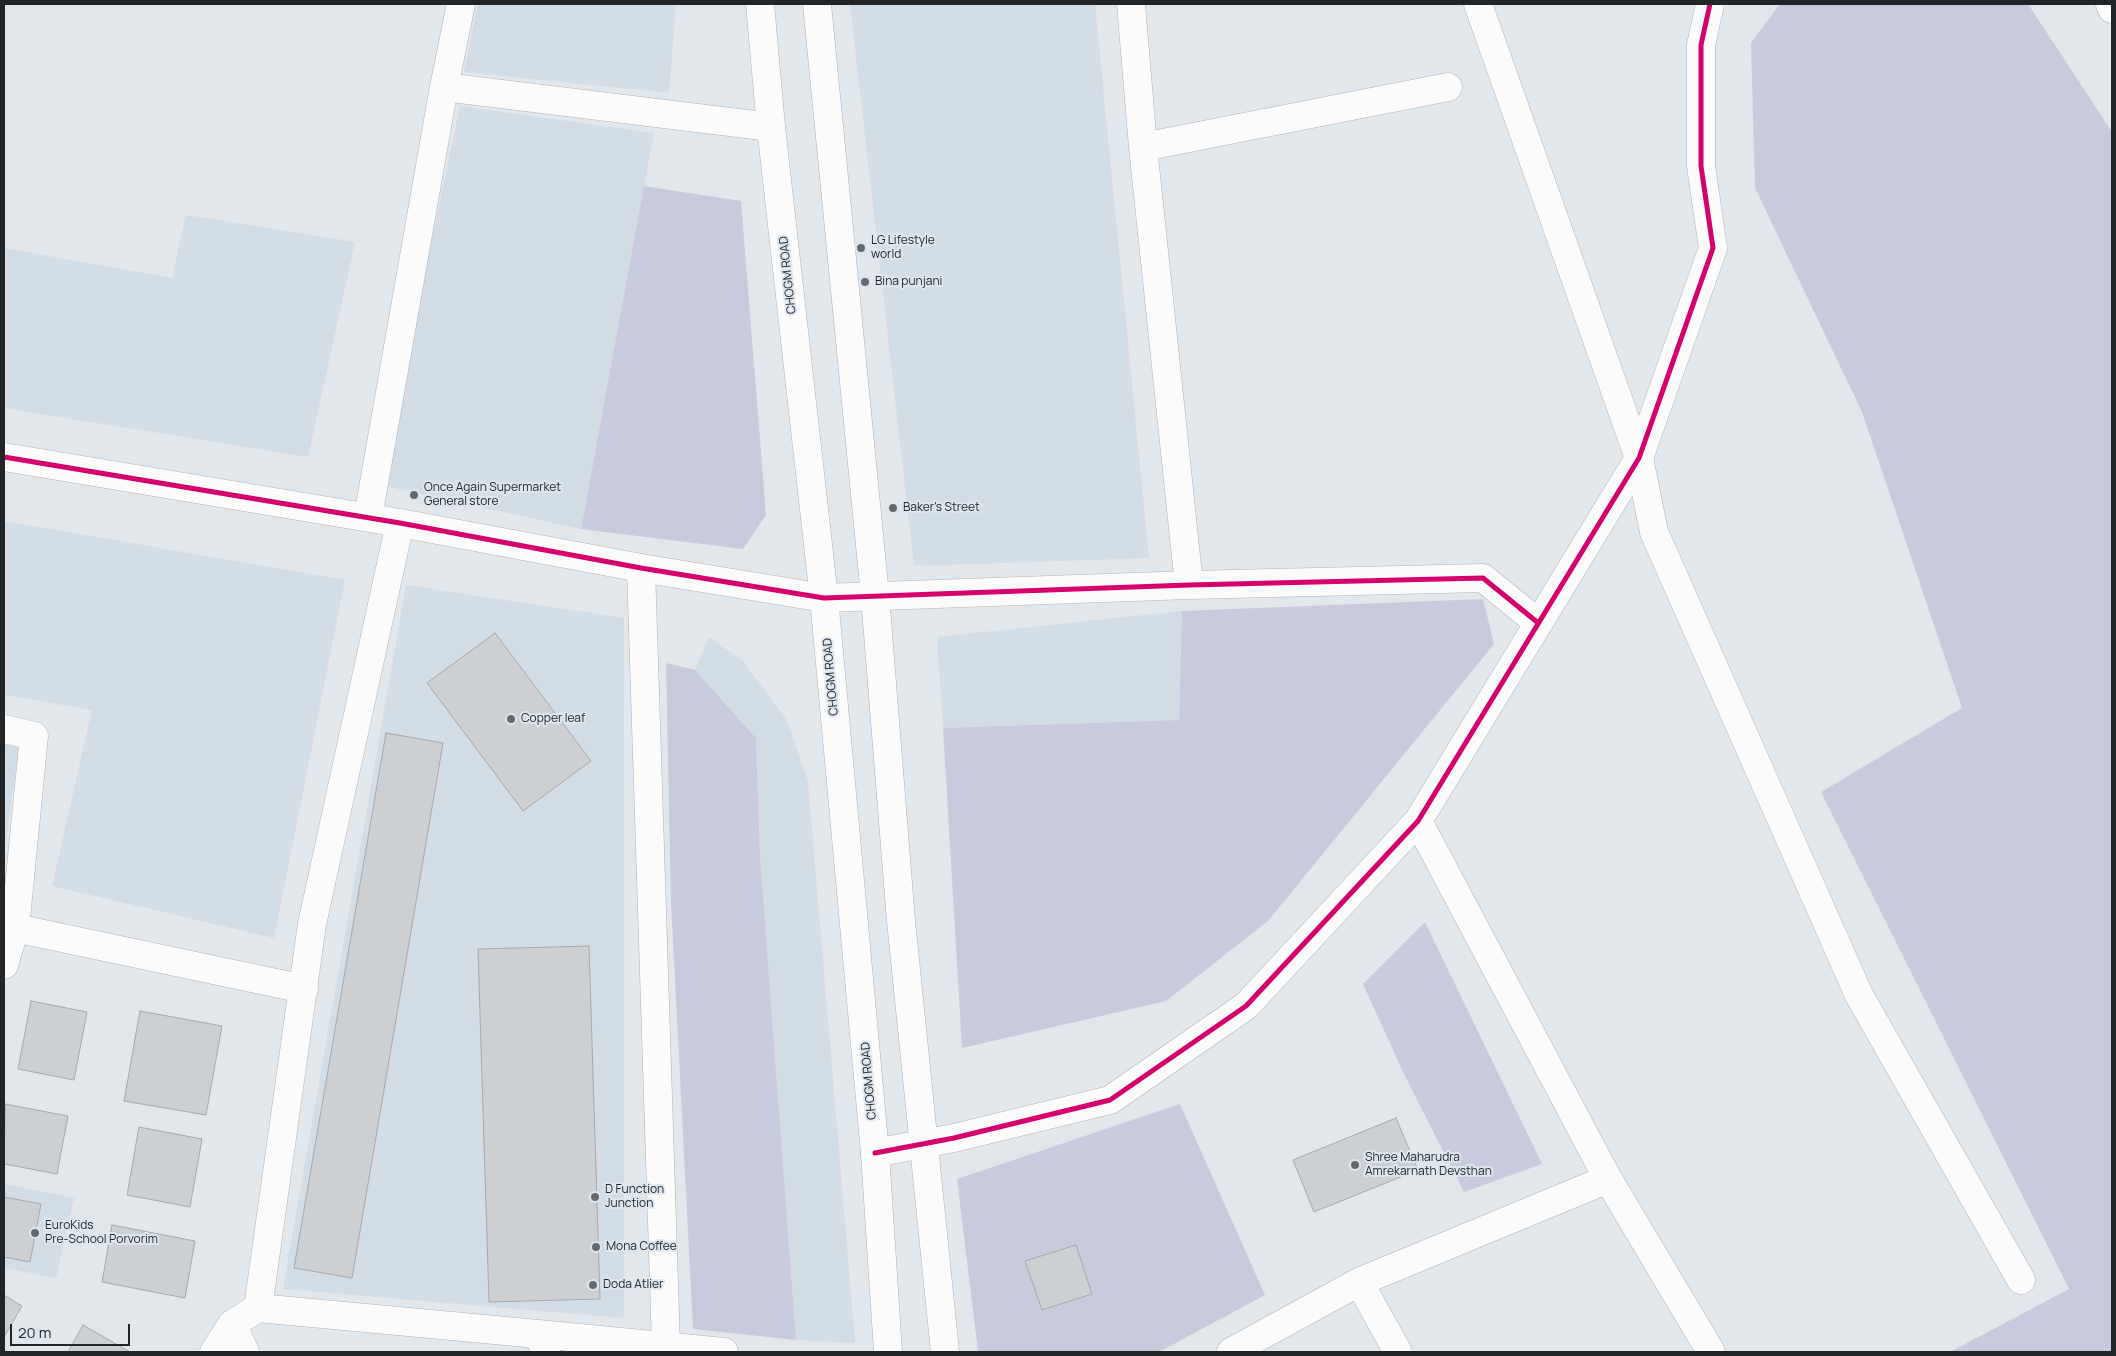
<!DOCTYPE html>
<html>
<head>
<meta charset="utf-8">
<style>
	body { margin:0 }
	#map { position:relative; width:2116px; height:1356px; overflow:hidden; background:#e2e7eb; font-family:Manrope,sans-serif }
	canvas { display:block }
	.frame { position:absolute; inset:0; border:5px solid #222528; pointer-events:none }
	.scale { position:absolute; left:10px; top:1324px; width:120px; height:22px; box-sizing:border-box; border:2px solid #222528; border-top:0; padding-left:6px; font-size:15px; line-height:18px; white-space:nowrap; color:#222528; -webkit-text-stroke:4px #dee7ef; paint-order:stroke }
</style>
</head>
<body>
<div id="map">
<canvas width="2116" height="1356"></canvas>
<div class="frame"></div>
<div class="scale">20 m</div>
</div>
<script>
const context = document.querySelector('canvas').getContext('2d');
context.lineJoin = 'round';
function fill(path, color) {
  context.fillStyle = color;
  context.fill(path, 'evenodd');
}
function toPath(rows) {
  const path = new Path2D();
  for (const r of rows) {
    path.moveTo(r[0], r[1]);
    for (let i = 2; i < r.length; i += 2) path.lineTo(r[i], r[i + 1]);
  }
  return path;
}
function trace(path, color, width, dash) {
  context.strokeStyle = color;
  context.lineWidth = width;
  context.lineCap = dash ? 'butt' : 'round';
  context.setLineDash(dash || []);
  context.stroke(path);
}
function drawText(font, color, halo, rows, align = 'center') {
  context.font = font + ' Manrope,sans-serif';
  context.lineWidth = 4;
  context.setLineDash([]);
  context.textBaseline = 'middle';
  context.strokeStyle = halo;
  context.fillStyle = color;
  for (const [text, x, y, turn = 0] of rows) {
    context.save();
    context.translate(x, y);
    context.rotate((+turn || 0) * Math.PI / 180);
    context.textAlign = isNaN(turn) ? turn : align;
    if (halo) context.strokeText(text, 0, 0);
    context.fillText(text, 0, 0);
    context.restore();
  }
}
const built = toPath([
	[478,4,676,4,669,93,464,72],
	[850,4,1095,4,1149,558,914,566],
	[460,106,654,133,581,529,380,485],
	[186,215,355,242,308,457,4,408,4,248,172,278],
	[4,521,345,580,274,938,52,886,92,710,4,695],
	[406,585,624,618,624,1318,283,1289],
	[1182,611,1179,720,943,728,937,637],
	[709,637,744,662,787,720,808,781,855,1343,796,1340,760,856,756,738,695,670],
	[4,743,19,746,4,853],
	[4,1184,74,1198,56,1278,4,1268]
]);
const green = toPath([
	[1780,4,2028,4,2112,132,2112,1352,1950,1352,2069,1289,1821,792,1962,708,1862,412,1755,188,1751,43],
	[644,186,741,201,766,515,743,549,581,529],
	[1483,599,1494,644,1268,921,1166,1001,962,1048,943,728,1179,720,1182,611],
	[666,663,695,670,756,738,760,856,796,1340,693,1329,671,902],
	[1425,922,1542,1164,1464,1192,1403,1072,1363,984],
	[1180,1104,1265,1295,1159,1352,978,1352,957,1179]
]);
const building = toPath([
	[495,633,591,761,523,811,427,683,495,633],
	[386,733,443,743,352,1278,294,1268,386,733],
	[589,946,600,1299,489,1302,478,949,589,946],
	[31,1001,87,1012,74,1080,18,1069,31,1001],
	[140,1011,222,1026,206,1115,124,1101,140,1011],
	[5,1104,68,1116,57,1174,4,1164,5,1104],
	[1396,1118,1418,1170,1314,1212,1293,1160,1396,1118],
	[139,1127,202,1139,190,1207,127,1195,139,1127],
	[4,1197,41,1204,30,1262,4,1257,4,1197],
	[112,1225,195,1241,185,1298,102,1282,112,1225],
	[1076,1245,1092,1294,1042,1310,1025,1261,1076,1245],
	[4,1295,22,1306,4,1337,4,1295],
	[83,1325,130,1352,68,1352,83,1325]
]);
const minor = toPath([
	[461,4,444,87,771,127],
	[1131,4,1143,147,1189,585],
	[1478,4,1639,458,1654,532,1859,995,2021,1280],
	[2110,4,2112,9],
	[1143,147,1448,87],
	[4,457,400,523,641,568,824,598,1189,585,1483,578,1537,622],
	[368,517,444,87],
	[641,568,666,1346],
	[4,729,34,736,15,928,4,965],
	[1418,821,1608,1179,1711,1352],
	[15,928,304,989],
	[875,1153,954,1138,1110,1100,1246,1006,1418,821,1639,458,1713,248,1701,166,1701,45,1710,4],
	[1359,1282,1398,1352],
	[258,1308,312,924,400,523],
	[214,1352,232,1324],
	[245,1352,232,1324,258,1308,538,1334],
	[546,1352,538,1334,724,1352],
	[1231,1352,1359,1282,1608,1179]
]);
const major = toPath([
	[760,4,771,127,824,598,875,1153,888,1352],
	[817,4,875,596,901,921,945,1352]
]);
const cycleway = toPath([
	[4,457,400,523,641,568,824,598,1189,585,1483,578,1537,622],
	[875,1153,954,1138,1110,1100,1246,1006,1418,821,1639,458,1713,248,1701,166,1701,45,1710,4]
]);
const markers = [
	[861,248,5,"#65696c"],
	[865,282,5,"#65696c"],
	[414,495,5,"#65696c"],
	[893,508,5,"#65696c"],
	[511,719,5,"#65696c"],
	[1355,1165,5,"#65696c"],
	[595,1197,5,"#65696c"],
	[35,1233,5,"#65696c"],
	[596,1247,5,"#65696c"],
	[593,1285,5,"#65696c"]
];
const poiNames = [
	["LG Lifestyle",871,241],
	["world",871,255],
	["Bina punjani",875,282],
	["Once Again Supermarket",424,488],
	["General store",424,502],
	["Baker's Street",903,508],
	["Copper leaf",521,719],
	["Shree Maharudra",1365,1158],
	["Amrekarnath Devsthan",1365,1172],
	["D Function",605,1190],
	["Junction",605,1204],
	["EuroKids",45,1226],
	["Pre-School Porvorim",45,1240],
	["Mona Coffee",606,1247],
	["Doda Atlier",603,1285]
];
const streetNames = [
	["CHOGM ROAD",788,275,-96],
	["CHOGM ROAD",831,677,-95],
	["CHOGM ROAD",869,1081,-95]
];
fill(built, '#d2dde6');
fill(green, '#c8cbdd');
fill(building, '#ccd0d3');
trace(building, '#a6a9ac', 1);
trace(minor, '#adb1b5', 29);
trace(major, '#adb1b5', 29);
trace(minor, '#fbfbfc', 28);
trace(major, '#fbfbfc', 28);
trace(cycleway, '#d6006c', 5);
for (const [x, y, r, color] of markers) {
  const dot = new Path2D();
  dot.arc(x, y, r, 0, 2 * Math.PI);
  context.fillStyle = color;
  context.fill(dot);
  trace(dot, '#dee7ef', 2);
}
drawText('12px', '#222528', '#dee7ef', poiNames, 'left');
drawText('12px', '#222528', '#dee7ef', streetNames);
</script>
</body>
</html>
